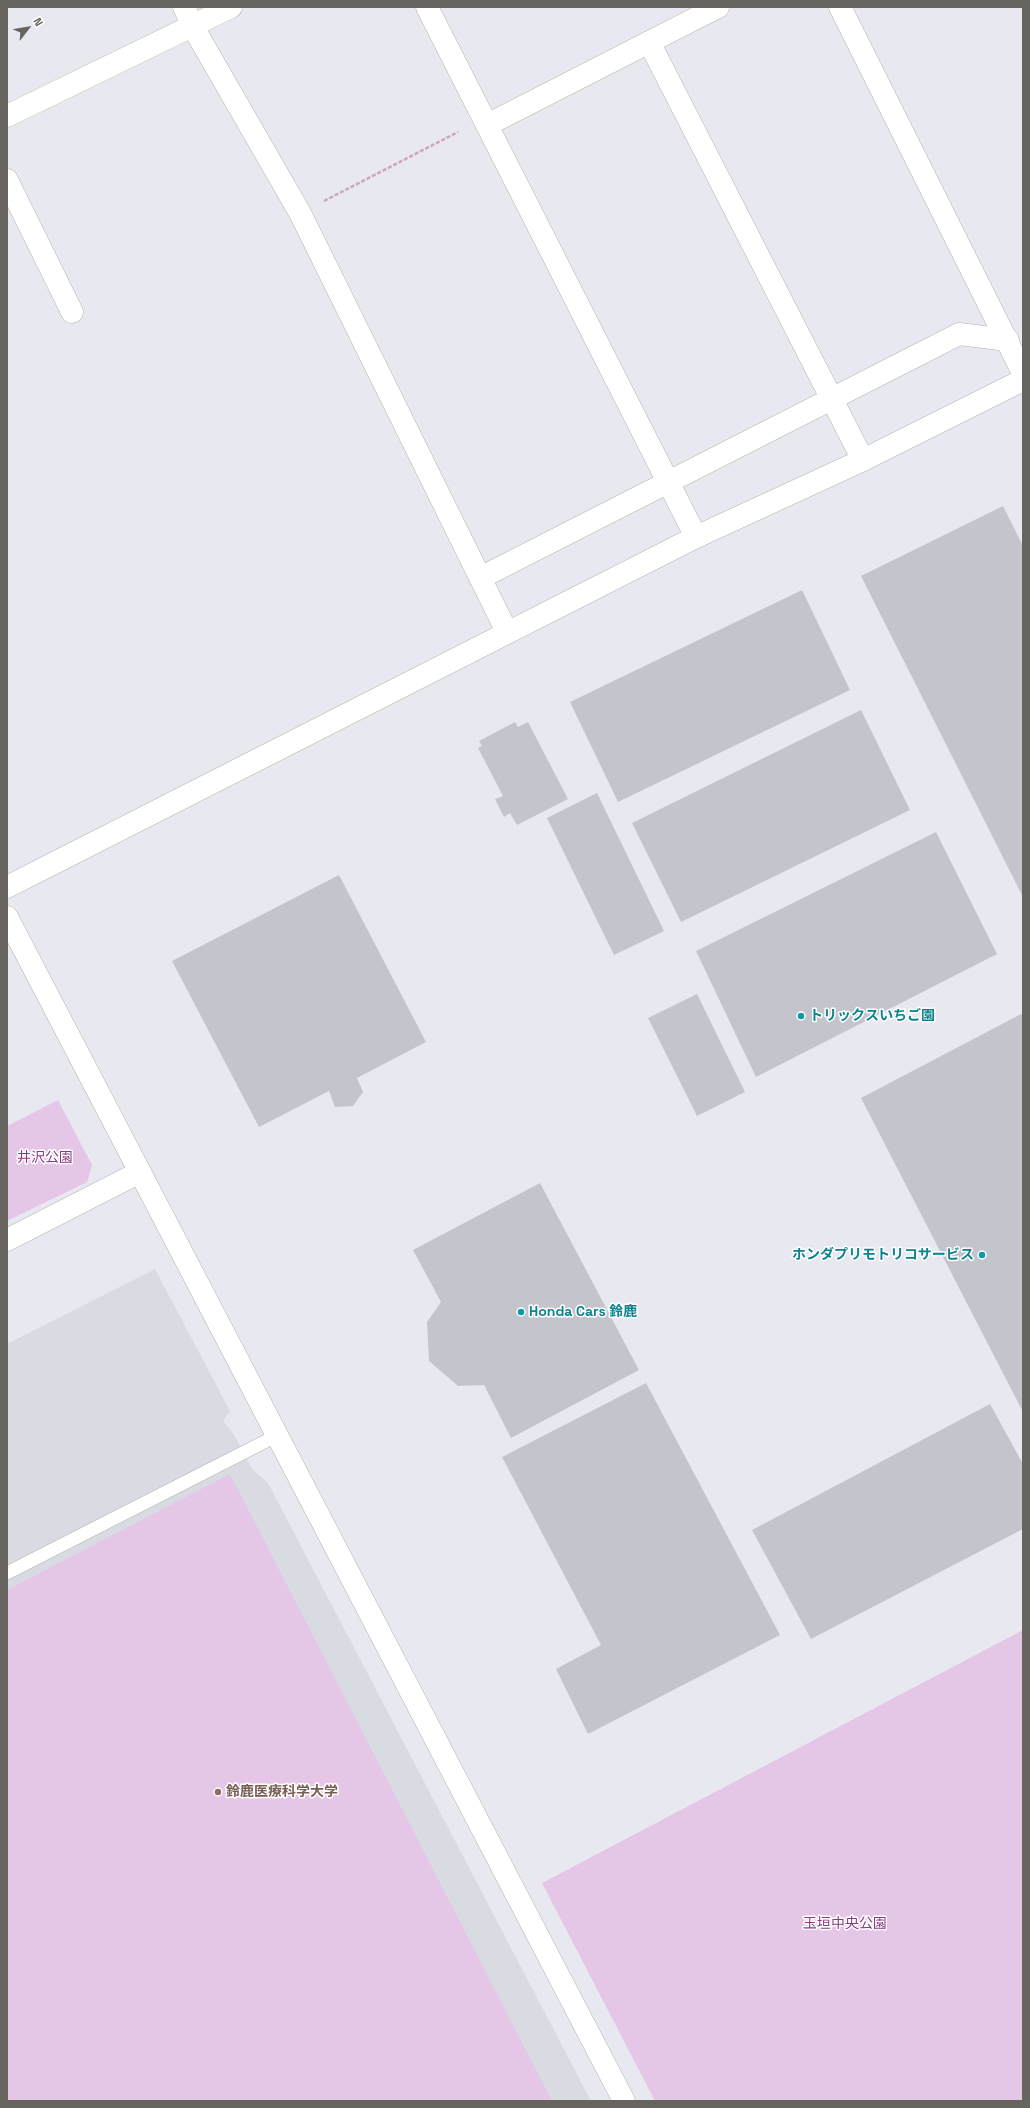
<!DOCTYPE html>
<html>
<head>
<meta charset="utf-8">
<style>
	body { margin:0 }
	#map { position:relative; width:1030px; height:2108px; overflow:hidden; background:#e8e9f0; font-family:"Space Grotesk",sans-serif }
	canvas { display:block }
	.frame { position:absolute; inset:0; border:8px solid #67635f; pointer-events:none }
	.north { position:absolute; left:8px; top:8px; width:40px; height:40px; -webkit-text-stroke:3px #fff; paint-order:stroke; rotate:59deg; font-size:11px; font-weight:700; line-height:16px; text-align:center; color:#67635f }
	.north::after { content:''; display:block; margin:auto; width:14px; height:18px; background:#67635f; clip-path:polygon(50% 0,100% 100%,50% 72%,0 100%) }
</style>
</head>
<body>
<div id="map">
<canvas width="1030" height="2108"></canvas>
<div class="frame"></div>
<div class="north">N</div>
</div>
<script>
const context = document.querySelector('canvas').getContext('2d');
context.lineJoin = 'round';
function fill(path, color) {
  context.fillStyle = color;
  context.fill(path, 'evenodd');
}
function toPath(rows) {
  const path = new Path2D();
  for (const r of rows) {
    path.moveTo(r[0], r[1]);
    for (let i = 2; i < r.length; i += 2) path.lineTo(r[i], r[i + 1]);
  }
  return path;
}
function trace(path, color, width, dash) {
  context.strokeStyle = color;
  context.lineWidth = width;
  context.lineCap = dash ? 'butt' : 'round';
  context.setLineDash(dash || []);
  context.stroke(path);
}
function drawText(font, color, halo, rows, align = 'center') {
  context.font = font + ' "Space Grotesk","Noto Sans JP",sans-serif';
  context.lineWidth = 3;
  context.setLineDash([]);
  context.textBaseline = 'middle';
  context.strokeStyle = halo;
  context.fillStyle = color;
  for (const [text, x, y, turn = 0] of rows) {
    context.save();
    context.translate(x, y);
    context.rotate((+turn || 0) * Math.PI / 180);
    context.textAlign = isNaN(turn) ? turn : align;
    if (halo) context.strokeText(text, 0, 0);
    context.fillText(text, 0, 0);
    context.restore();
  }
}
const education = toPath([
	[155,1269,230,1411,223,1421,233,1433,252,1469,268,1483,591,2101,7,2101,7,1344]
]);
const green = toPath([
	[58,1100,92,1165,87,1182,7,1221,7,1126],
	[230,1474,552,2101,7,2101,7,1590],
	[1023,1630,1023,2101,655,2101,542,1883]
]);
const building = toPath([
	[1003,506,1023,546,1023,897,861,576],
	[802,590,850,690,618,802,570,702],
	[861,710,910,810,681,922,632,823],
	[515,722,518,727,528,722,568,799,517,825,510,813,504,817,495,799,503,796,478,748,482,746,479,741],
	[597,793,664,931,614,955,547,818],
	[936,832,997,954,756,1077,696,951],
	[339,875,426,1042,357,1078,363,1092,353,1106,335,1107,329,1091,259,1127,172,961],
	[697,994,745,1092,697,1116,648,1018],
	[1023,1013,1023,1412,861,1098],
	[540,1183,639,1370,511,1438,484,1385,458,1386,429,1361,427,1322,441,1302,413,1250],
	[646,1383,780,1635,588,1734,556,1669,601,1645,502,1457],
	[990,1404,1023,1464,1023,1529,811,1639,752,1530]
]);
const path = toPath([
	[324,201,458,132]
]);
const lane = toPath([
	[7,1573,278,1435]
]);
const street = toPath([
	[184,7,193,27,300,213,507,632],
	[427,7,696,537],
	[649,42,863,460],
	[7,116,231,7],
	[487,125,718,7],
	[7,180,72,312],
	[480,578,959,334,1008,340],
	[7,1240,140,1172]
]);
const secondary = toPath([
	[840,7,1023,373],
	[7,887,696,537,863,460,1023,380],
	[7,917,624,2101]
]);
const markers = [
	[801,1016,4,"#0f9aa8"],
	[982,1255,4,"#0f9aa8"],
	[521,1312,4,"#0f9aa8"],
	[218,1792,4,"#8d6e63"]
];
const cultureNames = [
	["トリックスいちご園",809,1016],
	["ホンダプリモトリコサービス",974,1255,"right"],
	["Honda Cars 鈴鹿",529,1312]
];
const parkNames = [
	["井沢公園",45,1158],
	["玉垣中央公園",845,1924]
];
const educationNames = [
	["鈴鹿医療科学大学",226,1792]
];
fill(education, '#d9dbe3');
fill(green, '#e5c6e6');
fill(building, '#c4c5cc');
trace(lane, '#b6b4b0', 14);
trace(street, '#b6b4b0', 23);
trace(secondary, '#b7b4b0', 23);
trace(path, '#cea4c2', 2.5, [4, 2]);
trace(lane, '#fff', 13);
trace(street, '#fff', 22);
trace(secondary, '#fff', 22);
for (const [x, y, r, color] of markers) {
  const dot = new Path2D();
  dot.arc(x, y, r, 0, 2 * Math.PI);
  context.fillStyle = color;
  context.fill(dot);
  trace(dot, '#fff', 1.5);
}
drawText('bold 14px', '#0d838f', '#fff', cultureNames, 'left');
drawText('14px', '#883c85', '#fff', parkNames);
drawText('bold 14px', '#785e54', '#fff', educationNames, 'left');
</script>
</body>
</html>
